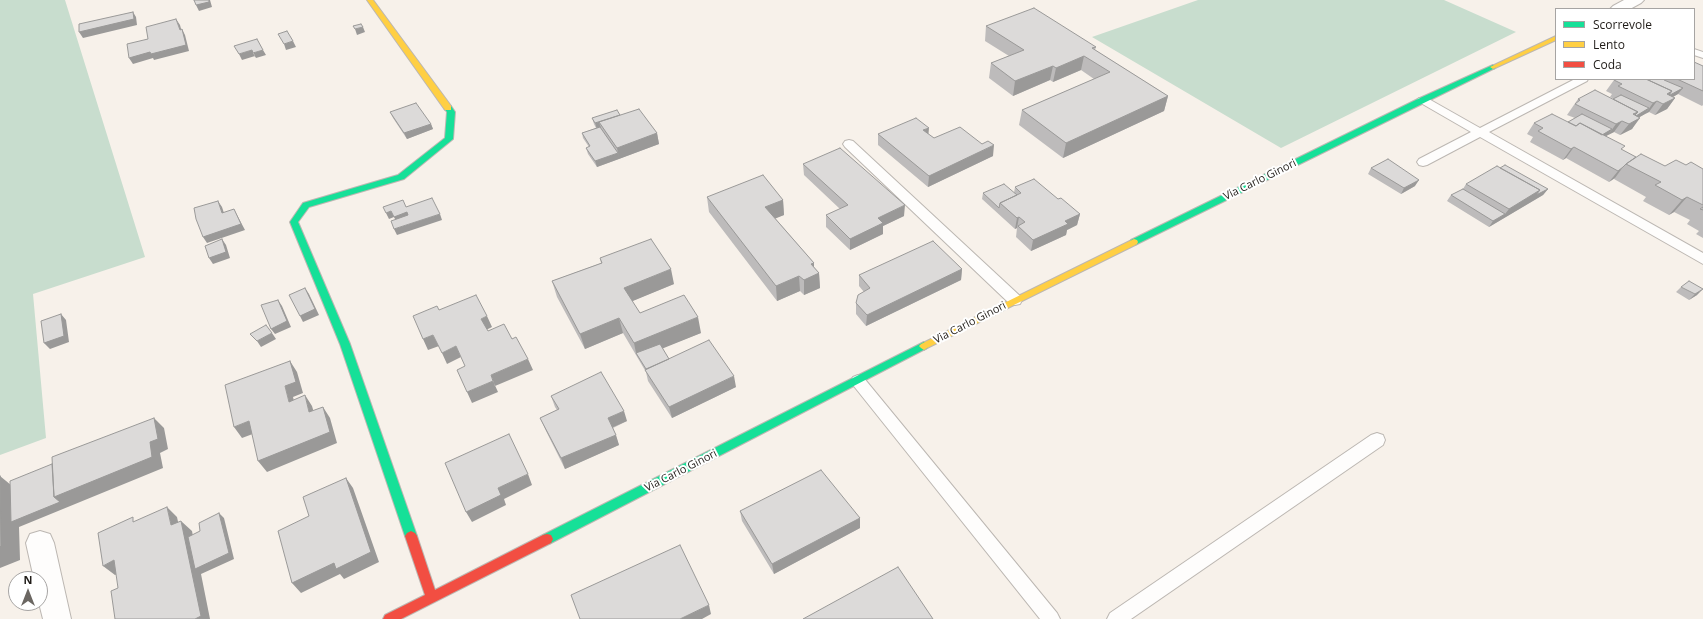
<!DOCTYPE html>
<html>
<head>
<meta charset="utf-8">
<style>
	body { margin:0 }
	#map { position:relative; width:1703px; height:619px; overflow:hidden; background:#f7f1ea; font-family:"Open Sans",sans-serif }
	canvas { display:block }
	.legend { position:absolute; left:1555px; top:8px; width:140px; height:72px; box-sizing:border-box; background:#fff; border:1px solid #a6a4a3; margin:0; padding:5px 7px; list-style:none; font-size:12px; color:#201c18 }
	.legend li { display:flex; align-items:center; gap:8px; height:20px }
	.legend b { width:20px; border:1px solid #a6a4a3 }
	.north { position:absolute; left:8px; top:571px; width:40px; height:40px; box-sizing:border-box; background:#fff; border:1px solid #a6a4a3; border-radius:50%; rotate:0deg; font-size:11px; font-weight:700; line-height:16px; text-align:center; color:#201c18 }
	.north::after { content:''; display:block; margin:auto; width:14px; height:18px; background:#6b6762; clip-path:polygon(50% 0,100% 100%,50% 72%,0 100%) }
</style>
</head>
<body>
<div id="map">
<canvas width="1703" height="619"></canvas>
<ul class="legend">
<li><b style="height:5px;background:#16e098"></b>Scorrevole</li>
<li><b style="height:5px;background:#ffcf43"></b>Lento</li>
<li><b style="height:5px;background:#f24e42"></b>Coda</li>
</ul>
<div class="north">N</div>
</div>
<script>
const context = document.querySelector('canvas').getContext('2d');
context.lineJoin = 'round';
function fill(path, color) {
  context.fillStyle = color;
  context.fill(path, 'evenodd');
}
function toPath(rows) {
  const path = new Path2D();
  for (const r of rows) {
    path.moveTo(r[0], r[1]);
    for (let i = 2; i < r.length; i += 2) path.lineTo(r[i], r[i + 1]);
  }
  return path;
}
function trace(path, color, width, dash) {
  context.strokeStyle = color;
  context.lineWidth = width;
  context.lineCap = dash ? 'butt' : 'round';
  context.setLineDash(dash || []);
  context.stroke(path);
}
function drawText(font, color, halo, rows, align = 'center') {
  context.font = font + ' "Open Sans",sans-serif';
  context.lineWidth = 4;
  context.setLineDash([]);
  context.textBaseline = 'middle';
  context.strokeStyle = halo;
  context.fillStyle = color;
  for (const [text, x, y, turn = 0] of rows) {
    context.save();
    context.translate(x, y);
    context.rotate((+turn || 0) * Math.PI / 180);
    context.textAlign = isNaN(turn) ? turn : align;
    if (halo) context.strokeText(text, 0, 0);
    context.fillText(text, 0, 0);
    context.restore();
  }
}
const green = toPath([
	[0,0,65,0,145,257,33,294,46,438,0,455],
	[1198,0,1444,0,1516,32,1281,148,1092,37]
]);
const lane = toPath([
	[1694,49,1703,52,1703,58,1694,55,1694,49],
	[1575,79,1588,79,1587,81,1489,132,1703,253,1703,264,1480,137,1427,165,1423,166,1419,165,1417,162,1419,159,1471,132,1419,102,1417,100,1419,98,1427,98,1480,128,1575,79],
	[849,140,853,141,1020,296,1022,300,1020,304,1015,305,1010,304,845,147,843,144,845,141,849,140],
	[858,375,863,377,1057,613,1060,619,1040,619,853,385,851,381,853,377,858,375],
	[1377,433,1383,435,1385,440,1383,445,1131,619,1107,619,1110,613,1371,435,1377,433]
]);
const street = toPath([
	[1624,0,1644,0,1641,3,1630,9,1610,9,1613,6,1624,0],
	[40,531,50,534,54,543,71,619,43,619,39,603,40,579,34,579,26,543,30,534,40,531]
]);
const fast = toPath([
	[1493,65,1496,67,1495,68,1137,244,1134,245,1130,242,1131,240,1420,98,1493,65],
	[445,106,451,106,455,112,453,139,404,179,309,207,298,222,350,344,417,536,415,539,411,541,407,539,405,536,340,344,290,222,303,203,398,175,445,138,447,112,444,108,445,106],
	[924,342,927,344,929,346,927,348,551,543,547,544,543,543,541,539,543,535,924,342]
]);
const slow = toPath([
	[367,0,373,0,451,106,451,110,445,110,367,0],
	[1556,36,1556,40,1495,68,1493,69,1490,67,1556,36],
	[1134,239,1137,240,1138,242,1137,244,927,348,924,350,921,348,919,346,921,344,1134,239]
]);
const jam = toPath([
	[411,531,415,533,417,536,435,590,543,535,547,534,551,535,553,539,551,543,401,619,383,619,385,615,425,595,405,536,407,533,411,531]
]);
const wall = toPath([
	[986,26,1096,47,1095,50,1168,96,1164,111,1063,158,1019,125,1022,110,1094,79,1081,70,1053,82,1050,80,1013,96,989,78,991,63,1009,56,985,41],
	[1703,66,1703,105,1702,106,1678,94,1673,97,1675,98,1667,109,1655,115,1649,112,1639,117,1632,129,1620,135,1614,132,1606,136,1622,150,1636,157,1665,166,1686,165,1703,169,1703,238,1696,234,1699,231,1687,224,1690,220,1674,212,1669,215,1643,201,1646,197,1614,179,1615,178,1609,182,1566,158,1563,160,1530,142,1533,137,1527,134,1534,123,1568,122,1575,118,1567,115,1578,99,1614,99,1610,97,1612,94,1606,91,1614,80,1615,79,1694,79],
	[390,112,431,124,433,129,407,139,393,118],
	[620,115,657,133,659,144,597,167,588,154,586,148,589,147,583,138,582,133,596,128,594,124,592,118],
	[878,134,928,134,934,138,993,156,928,187,878,145],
	[803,164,904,216,883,226,883,234,850,250,826,227,826,215,840,209,804,175],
	[1371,168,1415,186,1401,194,1368,174],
	[1466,184,1548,189,1543,195,1489,227,1447,201,1451,195,1463,189],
	[1015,187,1058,199,1080,214,1077,225,1067,230,1066,235,1031,251,1016,237,1017,228,1015,229,982,199,983,193,1014,193],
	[707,197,783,200,784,215,775,218,814,263,814,267,819,273,820,288,804,295,800,291,777,301,709,212],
	[600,258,674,284,632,301,640,313,701,333,662,348,669,359,736,387,672,418,648,381,646,372,623,333,585,349,557,297,552,281,601,263],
	[962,269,961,280,866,326,856,314,856,303,864,292,859,286,859,275],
	[1681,287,1697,295,1689,300,1676,292],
	[551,396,627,421,613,428,619,445,565,469,545,429,540,418,557,410,555,407],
	[740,511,860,518,860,528,774,574,742,521]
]);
const shadedWall = toPath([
	[209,0,210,0,212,7,199,11,196,5],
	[133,12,136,17,137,25,83,38,79,32],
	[176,19,180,25,183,36,180,30],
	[363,27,365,32,357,35,355,29],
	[182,29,185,35,189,51,154,60,153,58,133,64,129,58],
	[293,41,296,47,286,50,284,44],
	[252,50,255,56,242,60,239,54],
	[263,50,266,55,256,58,253,53],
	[1084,56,1081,70,1053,82,1056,68],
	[1053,66,1050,80,1013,96,1015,81],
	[1683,88,1678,94,1662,103,1667,94,1672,91],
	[1168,96,1164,111,1063,158,1066,143],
	[1675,98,1667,109,1655,115,1663,104],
	[1657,101,1649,112,1645,114,1653,103],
	[1649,108,1645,114,1628,124,1633,114,1638,112],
	[1640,118,1632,129,1620,135,1629,124],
	[1622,121,1614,132,1608,135,1616,124],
	[599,122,601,128,597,129,595,123],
	[431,124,433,129,407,139,404,133],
	[929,128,928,139,923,130],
	[1612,129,1608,135,1592,144,1596,138],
	[657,133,659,144,619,159,617,148],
	[994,145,993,156,928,187,929,176],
	[1574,147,1566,158,1563,160,1571,149],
	[618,153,619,159,597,167,595,161],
	[1623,167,1615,178,1609,182,1618,171],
	[1419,180,1415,186,1401,194,1404,188],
	[1548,189,1543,195,1489,227,1493,221,1505,214,1509,209,1540,190],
	[1687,197,1674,212,1669,215,1682,200],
	[783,200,784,215,767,222,765,207],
	[218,201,222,207,226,219,222,213],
	[905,205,904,216,883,226,883,234,850,250,850,239,878,218],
	[234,209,237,215,245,230,207,243,203,237],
	[391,211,407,212,410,218,397,223,394,217,389,219,386,213],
	[440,214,442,220,397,235,394,229],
	[1080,214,1077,225,1067,230,1066,235,1031,251,1033,240,1065,221],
	[1019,217,1017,228,1015,229,1017,218],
	[222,239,226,245,230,258,213,264,209,258],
	[814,263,814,275,819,273,820,288,804,295,804,280,811,264],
	[671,269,674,284,628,303,624,288],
	[962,269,961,280,866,326,867,315],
	[799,276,800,291,777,301,776,286],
	[305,288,309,294,319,315,303,322,300,316],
	[1703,289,1697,295,1689,300,1695,294],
	[278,300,282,306,291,327,275,334,271,329],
	[61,314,66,320,69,342,50,349,44,343],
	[487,316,492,327,486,330,481,319],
	[698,317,701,333,639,358,636,353,634,343],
	[619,318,623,333,585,349,580,334],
	[272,333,276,339,261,347,257,341],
	[433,335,439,346,428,350,423,339],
	[456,346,461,357,447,364,442,353],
	[528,359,533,370,495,386,491,375],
	[290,361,297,372,303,393,293,397,297,413,289,402,285,386],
	[734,376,736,387,672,418,669,407],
	[493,381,498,392,472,403,467,392],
	[305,395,312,406,317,423,309,412],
	[323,407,330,418,337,443,267,472,258,461],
	[624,411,627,421,611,428,608,418],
	[154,418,164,428,168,449,160,453,163,468,19,527,20,560,0,568,0,476,17,490,54,497,150,442],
	[249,421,258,432,242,438,234,427],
	[616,435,619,445,565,469,561,458],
	[528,474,532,485,504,499,506,505,472,522,466,512,498,488],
	[346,478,353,488,379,562,344,579,340,574,301,593,292,583],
	[167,507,177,517,181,536,171,525],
	[219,513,224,518,234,559,201,574,210,619,195,619,181,521,192,531,199,567],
	[860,518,860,528,774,574,772,564],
	[114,560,126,570,115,575,103,566],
	[709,605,711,614,702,619,680,619]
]);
const building = toPath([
	[194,0,209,0,209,2,196,5,194,0],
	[1034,8,1096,47,1092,48,1168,96,1066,143,1022,110,1110,72,1084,56,1056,68,1053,66,1015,81,991,63,1024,50,986,26,1034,8],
	[133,12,134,19,79,32,79,24,133,12],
	[176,19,180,30,182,29,186,45,151,54,150,52,129,58,127,44,148,39,146,27,176,19],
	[361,24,363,27,355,29,353,26,361,24],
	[287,31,293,41,284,44,278,34,287,31],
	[257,39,263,50,253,53,252,50,239,54,234,46,257,39],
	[1694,62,1703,66,1703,91,1677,79,1694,79,1694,62],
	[1615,79,1646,79,1672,91,1667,94,1675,98,1663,104,1657,101,1653,103,1618,86,1622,84,1614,80,1615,79],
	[1646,79,1665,79,1664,80,1683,88,1670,95,1669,95,1672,91,1646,79],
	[1595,90,1638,112,1633,114,1640,118,1629,124,1622,121,1616,124,1575,104,1580,100,1578,99,1595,90],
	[1621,95,1649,108,1636,116,1635,115,1638,112,1613,99,1621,95],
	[416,103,431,124,404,133,390,112,416,103],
	[639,109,657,133,617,148,599,122,639,109],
	[617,110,620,115,595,123,592,118,617,110],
	[1552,114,1576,126,1580,123,1625,146,1621,149,1636,157,1626,164,1623,167,1618,171,1574,147,1571,149,1538,131,1543,128,1534,123,1552,114],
	[1582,114,1612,129,1602,135,1580,123,1576,126,1568,122,1582,114],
	[916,118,929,128,923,130,934,138,960,127,982,144,988,141,994,145,929,176,878,134,916,118],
	[600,127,618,153,595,161,586,148,590,146,582,133,600,127],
	[840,148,905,205,878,218,883,223,850,239,826,215,848,205,803,164,840,148],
	[1641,154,1665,166,1676,160,1686,165,1691,162,1703,169,1703,205,1687,197,1682,200,1655,185,1661,182,1626,164,1641,154],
	[1388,159,1419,180,1404,188,1371,168,1388,159],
	[1505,165,1548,189,1536,195,1540,190,1500,168,1505,165],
	[1497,166,1540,190,1509,209,1466,184,1497,166],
	[763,175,783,200,765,207,814,263,811,264,819,273,804,280,799,276,776,286,707,197,763,175],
	[1034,179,1058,199,1061,198,1080,214,1065,221,1068,224,1033,240,1018,226,1025,222,1019,217,1017,218,1000,203,1021,193,1015,187,1034,179],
	[1004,184,1017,195,1000,203,999,208,983,193,1004,184],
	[1463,189,1505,214,1493,221,1451,195,1463,189],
	[432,198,440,214,394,229,391,221,408,215,407,212,394,217,391,211,386,213,383,207,403,200,406,207,432,198],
	[218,201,222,213,234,209,241,224,203,237,196,219,194,208,218,201],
	[1703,207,1703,210,1700,209,1703,207],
	[222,239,226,252,209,258,205,246,222,239],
	[651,239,671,269,624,288,640,313,684,295,698,317,634,343,619,318,580,334,552,281,602,263,600,258,651,239],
	[933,241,962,269,867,315,856,303,858,295,870,288,859,275,933,241],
	[1689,281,1703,289,1695,294,1681,287,1689,281],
	[305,288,315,309,300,316,289,295,305,288],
	[476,295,487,316,481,319,488,331,504,324,512,339,516,337,528,359,491,375,493,381,467,392,457,370,465,366,456,346,442,353,433,335,423,339,413,316,437,306,439,310,476,295],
	[278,300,287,321,271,329,261,305,278,300],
	[61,314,64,336,44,343,41,321,61,314],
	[266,325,272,333,257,341,250,334,266,325],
	[709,340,734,376,669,407,645,370,709,340],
	[660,344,669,359,646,369,636,353,660,344],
	[290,361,296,382,285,386,289,402,305,395,309,412,323,407,330,432,258,461,249,421,234,427,225,385,290,361],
	[601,372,624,411,608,418,616,435,561,458,540,418,559,409,551,396,601,372],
	[154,418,158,439,150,442,152,457,54,497,52,457,154,418],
	[509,434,528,474,498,488,501,495,466,512,445,463,509,434],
	[52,464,54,497,60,502,11,522,10,481,52,464],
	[821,470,860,518,772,564,740,511,821,470],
	[0,476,1,546,0,547,0,476],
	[346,478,371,552,336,569,334,563,292,583,278,531,309,516,303,497,346,478],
	[167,507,171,525,181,521,201,616,195,619,115,619,111,591,118,588,114,560,103,566,98,533,133,517,133,522,167,507],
	[219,513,229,553,195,569,188,537,200,531,199,523,219,513],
	[680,545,709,605,680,619,580,619,571,595,680,545],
	[898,567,933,619,803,619,898,567]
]);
const streetNames = [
	["Via Carlo Ginori",1260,180,-26],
	["Via Carlo Ginori",970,323,-27],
	["Via Carlo Ginori",681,471,-27]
];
fill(green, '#c8ddce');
trace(lane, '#bcb7b2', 2);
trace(street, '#bcb7b2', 2);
trace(fast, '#bcb7b2', 2);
trace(slow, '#bcb7b2', 2);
trace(jam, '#bcb7b2', 2);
fill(lane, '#fefdfc');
fill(street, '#fefdfc');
fill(fast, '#16e098');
fill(slow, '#ffcf43');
fill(jam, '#f24e42');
fill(wall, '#bdbbbb');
fill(shadedWall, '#9a9998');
fill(building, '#dcdad9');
trace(building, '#9a9998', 1);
drawText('11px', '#201c18', '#fff', streetNames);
</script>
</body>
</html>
